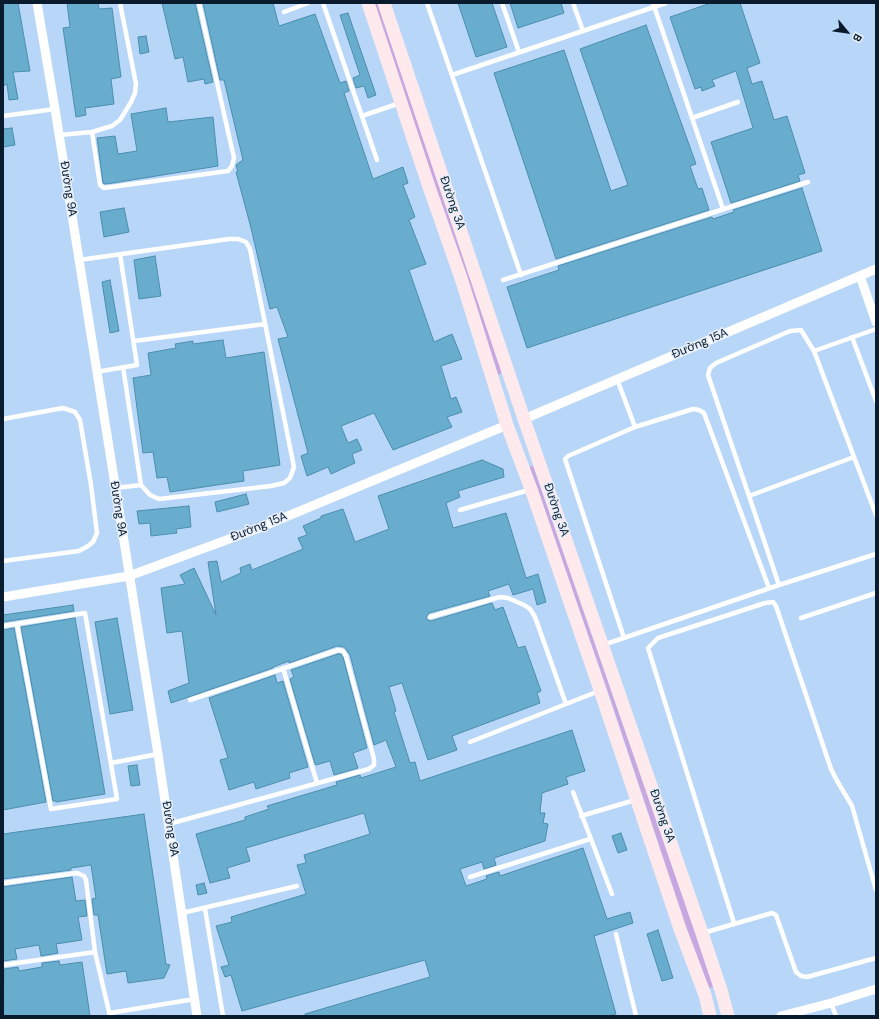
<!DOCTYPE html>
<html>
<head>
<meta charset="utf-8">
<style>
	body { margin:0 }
	#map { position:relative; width:879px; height:1019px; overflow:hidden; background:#d0e3f6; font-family:"DM Sans",sans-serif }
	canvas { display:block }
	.frame { position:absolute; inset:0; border:4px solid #091b2c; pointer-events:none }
	.north { position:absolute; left:827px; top:12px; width:40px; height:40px; -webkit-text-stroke:3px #e6eff9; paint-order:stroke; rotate:119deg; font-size:11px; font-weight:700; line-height:16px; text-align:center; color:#091b2c }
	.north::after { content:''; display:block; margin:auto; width:14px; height:18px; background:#091b2c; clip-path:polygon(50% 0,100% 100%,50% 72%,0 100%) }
</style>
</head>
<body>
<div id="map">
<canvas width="879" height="1019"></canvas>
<div class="frame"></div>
<div class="north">B</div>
</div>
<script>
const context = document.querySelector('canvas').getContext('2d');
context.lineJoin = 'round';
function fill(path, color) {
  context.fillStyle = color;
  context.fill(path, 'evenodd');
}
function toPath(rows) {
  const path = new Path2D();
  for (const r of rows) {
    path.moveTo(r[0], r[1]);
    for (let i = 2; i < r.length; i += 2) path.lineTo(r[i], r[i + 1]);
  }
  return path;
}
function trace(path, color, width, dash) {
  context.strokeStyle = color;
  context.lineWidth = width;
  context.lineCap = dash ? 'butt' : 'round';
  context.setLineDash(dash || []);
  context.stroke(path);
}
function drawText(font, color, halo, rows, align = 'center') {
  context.font = font + ' "DM Sans",sans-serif';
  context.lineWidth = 3;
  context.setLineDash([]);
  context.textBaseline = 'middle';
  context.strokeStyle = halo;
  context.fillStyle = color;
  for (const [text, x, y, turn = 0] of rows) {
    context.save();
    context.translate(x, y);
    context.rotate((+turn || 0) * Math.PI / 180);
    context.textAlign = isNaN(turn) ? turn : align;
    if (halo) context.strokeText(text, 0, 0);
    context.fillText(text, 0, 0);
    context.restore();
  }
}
const built = toPath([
	[3,3,876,3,876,1016,3,1016]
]);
const green = toPath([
	[374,3,378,3,502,373,498,375],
	[533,466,683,897,713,987,708,988,687,930,607,689,529,467]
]);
const building = toPath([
	[3,3,18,3,30,71,13,72,18,99,9,100,7,84,3,86,3,3],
	[67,3,98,3,99,9,112,8,121,77,111,79,114,104,85,108,86,115,76,117,63,28,70,27,67,3],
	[162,3,195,3,213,82,205,84,204,79,188,82,183,57,175,59,162,3],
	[203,3,273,3,279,26,315,14,340,83,346,81,349,91,344,93,373,179,403,167,408,183,403,185,415,217,409,220,426,264,409,270,434,342,452,334,462,359,441,366,451,399,456,397,462,412,447,417,452,427,393,450,374,413,341,426,348,443,357,439,362,450,352,454,355,463,331,474,328,467,307,476,301,456,308,453,278,339,288,337,277,307,270,309,251,228,236,172,238,172,236,165,243,160,224,80,220,80,203,3],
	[458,3,492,3,507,47,476,57,458,3],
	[510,3,561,3,564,13,518,28,510,3],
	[711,3,740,3,760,63,747,68,752,84,762,81,774,120,787,116,805,173,798,175,800,181,731,203,711,142,753,128,736,71,712,80,715,86,702,91,701,87,695,89,670,17,711,3],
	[348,13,376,95,368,98,364,86,356,88,353,78,360,75,340,15,348,13],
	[646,25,696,164,690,166,698,189,702,188,709,210,556,259,494,73,564,50,611,191,628,185,580,49,646,25],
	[146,36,149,52,140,54,138,37,146,36],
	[166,108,168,122,213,117,218,166,113,183,105,184,103,183,97,138,115,136,118,154,137,151,131,114,166,108],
	[12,128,15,145,3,147,3,129,12,128],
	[802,188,822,251,527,348,507,287,559,270,558,266,712,217,713,219,734,212,733,210,802,188],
	[124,208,129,232,104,237,100,212,124,208],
	[155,256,161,296,139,299,134,260,155,256],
	[110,280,119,331,110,333,102,282,110,280],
	[223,340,226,358,264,352,280,465,243,471,244,481,170,492,167,477,157,478,153,452,143,453,133,378,151,375,148,353,176,348,175,344,193,341,193,344,223,340],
	[482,460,503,469,504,477,458,491,460,497,446,503,453,528,506,513,526,578,538,574,546,602,537,605,533,589,513,595,509,584,488,591,490,596,429,613,426,618,428,620,431,621,492,603,495,610,503,607,518,648,525,646,541,691,537,693,540,703,452,736,457,750,428,760,402,683,389,687,396,711,394,712,410,763,415,762,420,781,572,730,585,771,566,777,568,784,542,793,540,813,545,813,543,823,548,824,545,841,494,858,496,865,484,869,482,862,460,869,466,886,487,879,486,876,499,872,500,876,583,848,607,919,630,912,633,923,594,936,616,1014,607,1016,305,1016,305,1014,430,977,425,960,242,1011,231,975,225,977,221,967,229,965,216,926,232,922,231,917,306,894,297,865,306,863,304,855,370,834,364,813,246,848,250,861,227,868,230,878,210,883,196,834,245,820,245,817,269,809,267,806,337,785,336,782,360,775,361,778,396,767,386,740,374,745,350,655,344,647,337,646,289,663,289,661,273,667,273,668,171,703,168,691,189,683,182,631,167,633,161,588,185,584,180,575,194,568,216,615,208,562,217,561,221,582,241,573,240,568,250,564,252,570,303,549,298,538,307,535,303,526,321,518,321,516,343,509,355,542,389,529,378,496,482,460],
	[246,494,249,504,217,512,215,502,246,494],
	[189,506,191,527,176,529,177,533,151,536,150,523,139,524,137,511,189,506],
	[73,605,74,611,3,622,3,615,73,605],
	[75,618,105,794,56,802,56,801,53,801,21,627,75,618],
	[117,618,133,710,110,714,95,622,117,618],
	[14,628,46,802,3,810,3,630,14,628],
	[338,654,341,654,343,657,367,748,353,753,358,768,334,775,330,761,316,765,315,764,290,679,294,677,291,670,338,654],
	[275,675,277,683,283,681,308,767,289,773,290,778,256,789,254,782,229,790,220,760,228,758,209,698,275,675],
	[137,765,140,785,131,786,128,766,137,765],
	[144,814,166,964,170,965,164,978,128,983,126,971,107,974,98,915,94,915,92,899,96,898,91,865,71,868,71,870,3,879,3,834,144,814],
	[621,833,627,850,618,853,612,836,621,833],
	[72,877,76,901,85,900,87,916,78,917,82,940,56,944,58,953,41,956,39,945,15,949,17,959,3,961,3,887,72,877],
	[204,883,207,893,198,895,196,885,204,883],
	[658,930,673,978,662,981,647,934,658,930],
	[59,961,60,965,82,962,90,1016,3,1016,4,969,18,967,19,971,42,967,42,963,59,961]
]);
const lane = toPath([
	[323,3,377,160],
	[427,3,521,275],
	[502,3,519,52],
	[573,3,583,31],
	[653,3,723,209],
	[284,12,308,3],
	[452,75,666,3],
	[3,116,55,109],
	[362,116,400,103],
	[692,118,738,102],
	[92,132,100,185,104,188,228,171,232,166,234,158,199,3],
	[59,135,92,132,112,126,120,120,131,102,135,93,136,84,120,3],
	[79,260,229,239,238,239,246,242,250,249,294,467,290,478,284,483,271,486,159,499,150,495,141,485,115,488],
	[503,280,808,182],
	[852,337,876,401],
	[134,341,265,324],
	[814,351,876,329],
	[123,367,141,485],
	[96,372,137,365,120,254],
	[617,379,635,427,693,409,699,410,704,413,769,588],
	[3,419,63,408,75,412,80,420,91,485,97,533,93,542,88,546,79,551,3,561],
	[854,457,749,496,779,585,876,554],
	[749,496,708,375,710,368,716,363,790,331,801,330,814,351,876,515],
	[460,510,529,490],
	[430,617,500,597,508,598,524,605,530,609,535,617,566,704],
	[801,618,876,593],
	[3,626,85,613,117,799,51,809,17,624],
	[624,638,565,459,568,456,635,427],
	[603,645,779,585],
	[283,668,317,783],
	[470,742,599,691],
	[111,763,158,754],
	[573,792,612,894],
	[581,816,635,800],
	[169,824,369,769,374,765,374,759,346,656,343,651,338,650,190,700],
	[470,877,590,839],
	[3,883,77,873,84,876,86,880,95,952,110,1016],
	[205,909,223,1016],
	[182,913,297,886],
	[734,923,648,648,658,638,765,603,773,602,776,606,831,769,836,779,852,806,876,890],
	[703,933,772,913,776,915,796,972,801,976,807,977,876,958],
	[616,934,636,1016],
	[3,965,95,952],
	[831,1003,836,1016],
	[110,1013,195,999]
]);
const street = toPath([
	[37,3,55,109,158,754,197,1016],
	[860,276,876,322],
	[524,419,876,269],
	[3,597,129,576,259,528,507,425],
	[781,1016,831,1003,876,989]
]);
const secondary = toPath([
	[368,3,428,184,461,278,507,425,531,489,600,690,680,929,705,995,710,1016],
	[384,3,524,419,702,933,721,990,728,1016]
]);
const streetNames = [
	["Đường 9A",68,189,81],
	["Đường 3A",452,203,71],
	["Đường 15A",700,344,-23],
	["Đường 9A",118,509,81],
	["Đường 3A",556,510,71],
	["Đường 15A",259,527,-22],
	["Đường 3A",662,816,71],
	["Đường 9A",170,829,81]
];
fill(built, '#b8d7f8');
fill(green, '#c7a7df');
fill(building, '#69adce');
trace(building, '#4b8eae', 1);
trace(lane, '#fff', 4.5);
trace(street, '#fff', 9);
trace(secondary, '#fee9ec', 13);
drawText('12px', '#091b2c', '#e6eff9', streetNames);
</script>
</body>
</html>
